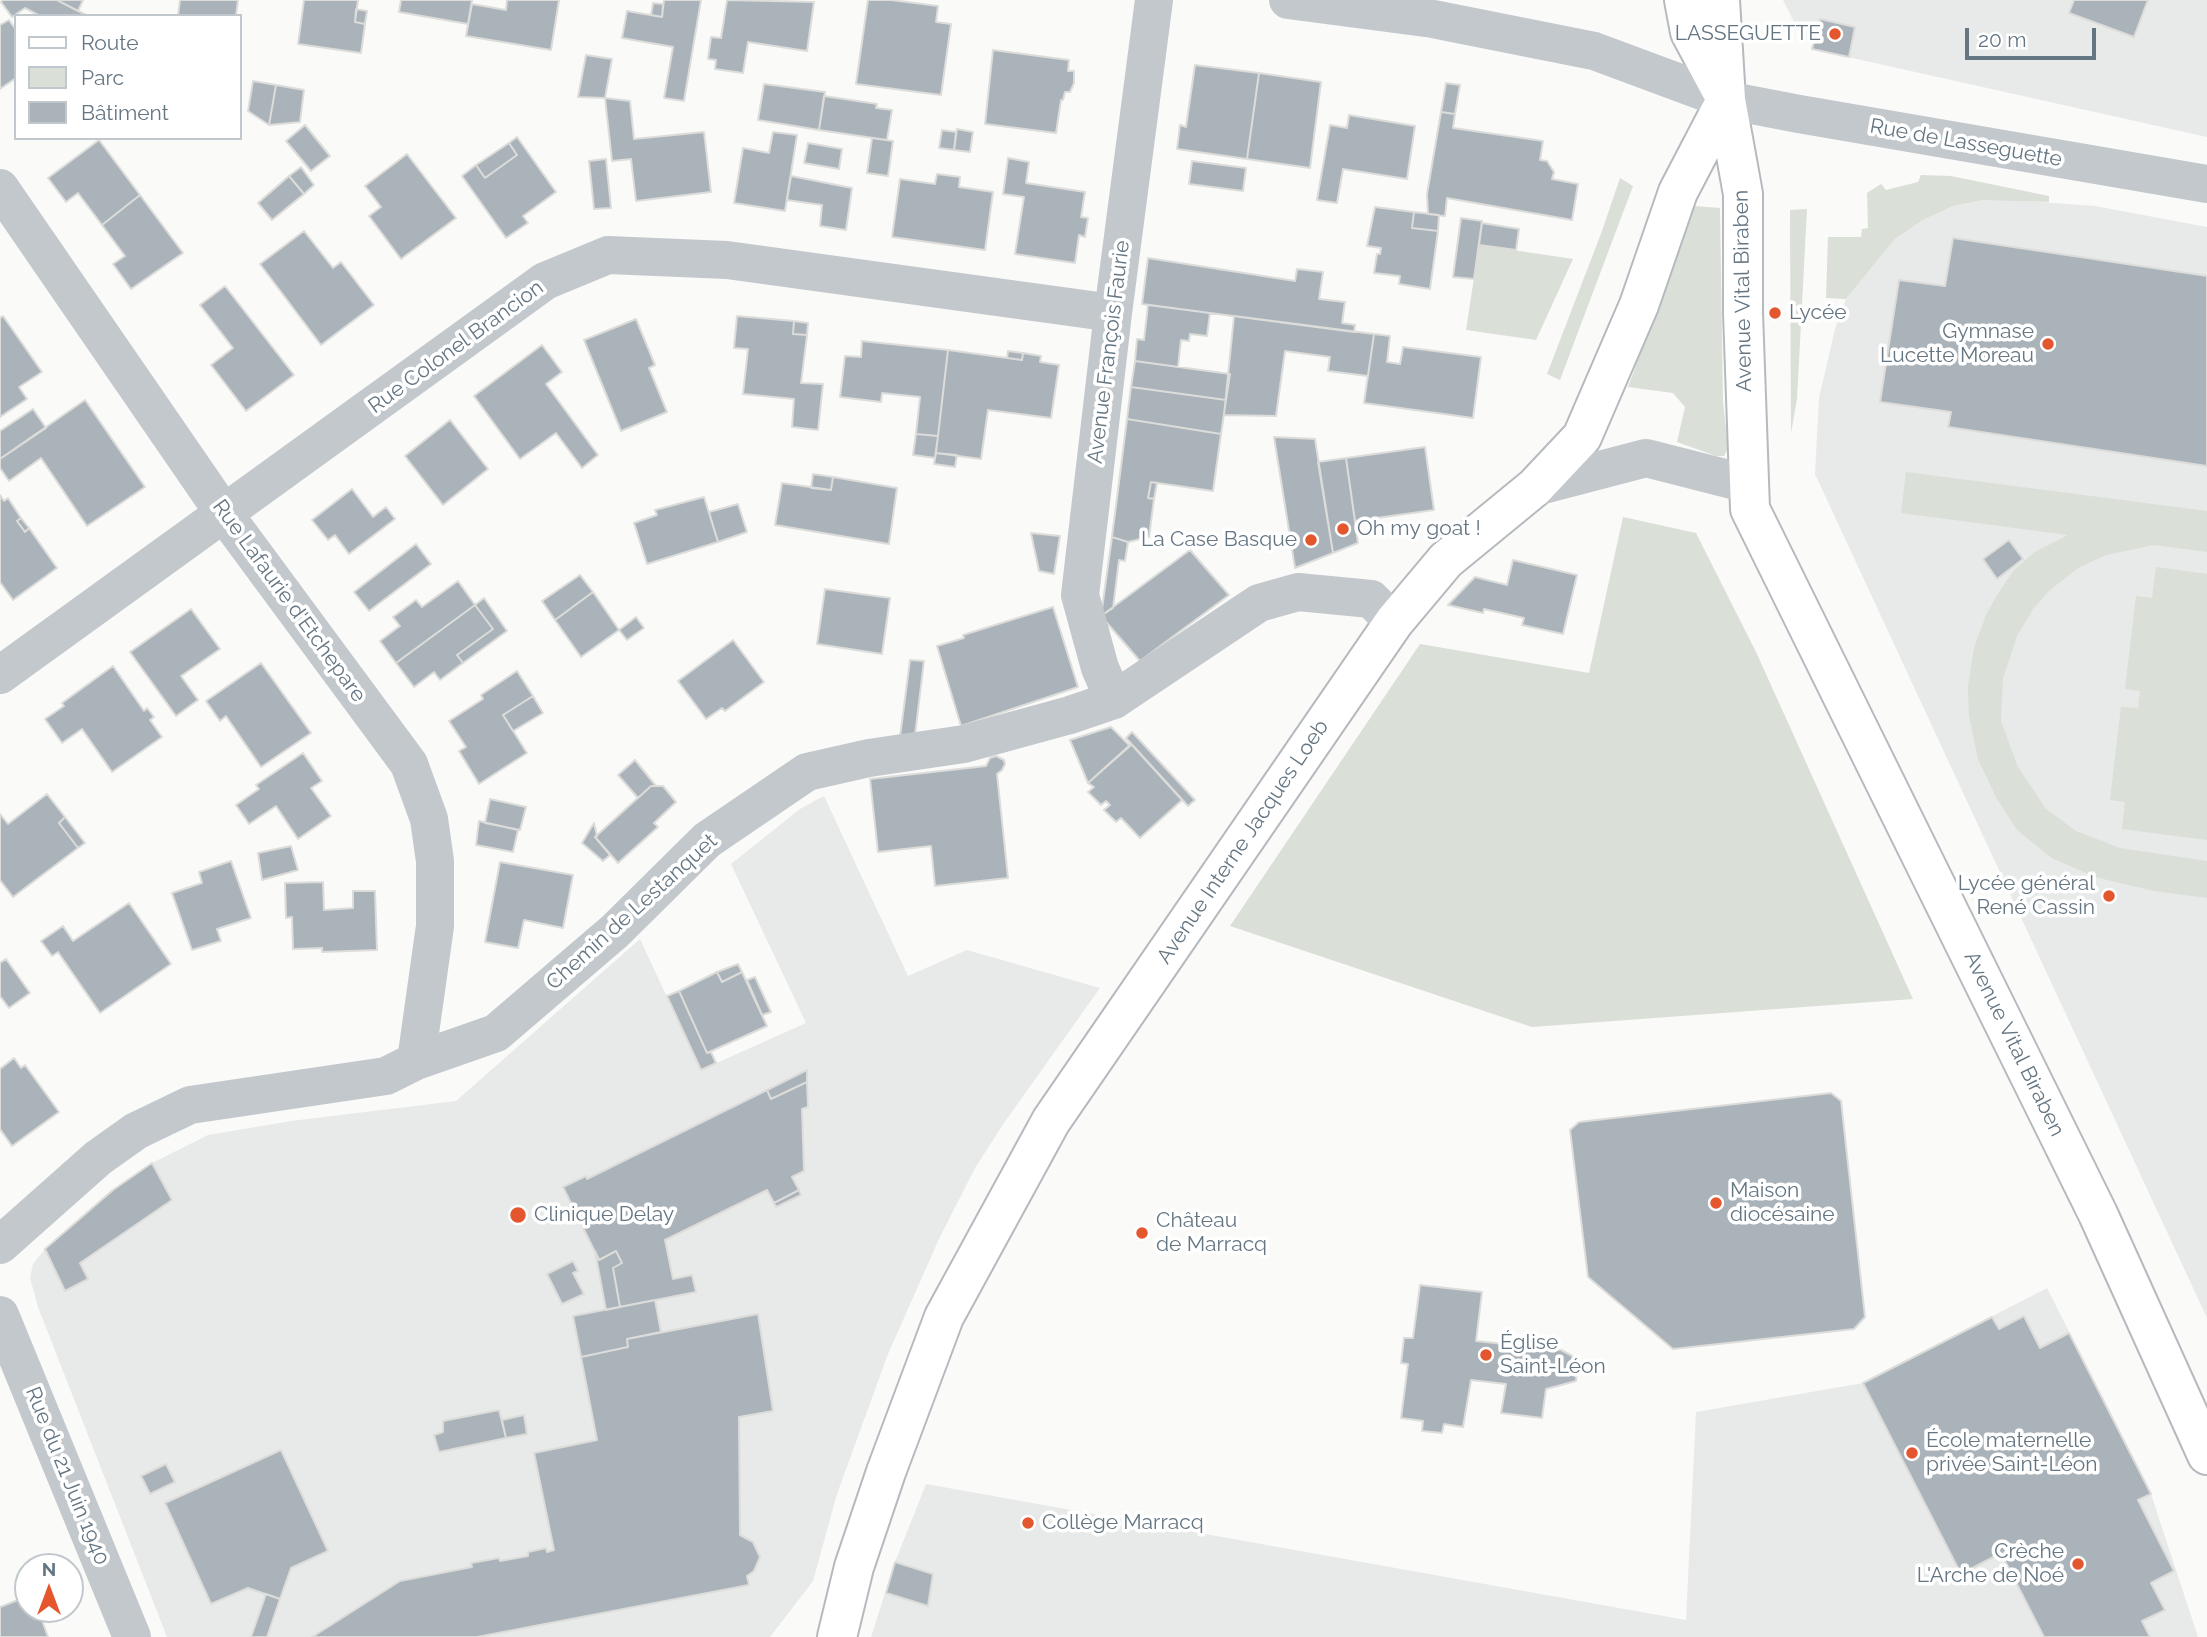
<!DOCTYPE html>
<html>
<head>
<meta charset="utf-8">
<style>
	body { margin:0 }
	#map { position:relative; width:2207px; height:1637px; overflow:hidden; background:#fafaf8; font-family:Raleway,sans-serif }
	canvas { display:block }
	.legend { position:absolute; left:14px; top:14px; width:228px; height:126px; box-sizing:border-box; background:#fff; border:2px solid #c1c8cd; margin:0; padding:9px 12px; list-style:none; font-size:21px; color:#657683 }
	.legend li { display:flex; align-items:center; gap:14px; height:35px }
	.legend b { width:35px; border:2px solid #c1c8cd }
	.north { position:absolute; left:14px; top:1553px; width:70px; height:70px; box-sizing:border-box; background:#fff; border:2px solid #c1c8cd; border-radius:50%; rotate:0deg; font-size:19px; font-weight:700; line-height:28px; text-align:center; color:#657683 }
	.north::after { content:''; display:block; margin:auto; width:24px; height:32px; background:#e4572e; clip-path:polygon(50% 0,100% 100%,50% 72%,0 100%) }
	.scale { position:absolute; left:1965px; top:28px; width:131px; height:32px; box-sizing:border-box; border:4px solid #657683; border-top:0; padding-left:9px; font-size:21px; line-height:24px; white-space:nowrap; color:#657683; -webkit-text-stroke:5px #fff; paint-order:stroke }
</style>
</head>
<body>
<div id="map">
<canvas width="2207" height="1637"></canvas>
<ul class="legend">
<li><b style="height:9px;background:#fff"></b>Route</li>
<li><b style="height:19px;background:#dadfd7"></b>Parc</li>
<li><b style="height:19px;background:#aab3b9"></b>Bâtiment</li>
</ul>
<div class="north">N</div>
<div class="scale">20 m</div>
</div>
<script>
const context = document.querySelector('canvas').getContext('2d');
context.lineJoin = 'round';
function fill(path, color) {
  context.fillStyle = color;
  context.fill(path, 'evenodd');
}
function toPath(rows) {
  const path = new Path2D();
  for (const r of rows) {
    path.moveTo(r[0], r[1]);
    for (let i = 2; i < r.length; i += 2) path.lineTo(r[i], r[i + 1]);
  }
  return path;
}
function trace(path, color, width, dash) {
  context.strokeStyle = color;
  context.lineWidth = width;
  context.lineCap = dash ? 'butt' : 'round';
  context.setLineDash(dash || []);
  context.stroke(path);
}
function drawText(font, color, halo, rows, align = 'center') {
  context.font = font + ' Raleway,sans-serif';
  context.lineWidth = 7;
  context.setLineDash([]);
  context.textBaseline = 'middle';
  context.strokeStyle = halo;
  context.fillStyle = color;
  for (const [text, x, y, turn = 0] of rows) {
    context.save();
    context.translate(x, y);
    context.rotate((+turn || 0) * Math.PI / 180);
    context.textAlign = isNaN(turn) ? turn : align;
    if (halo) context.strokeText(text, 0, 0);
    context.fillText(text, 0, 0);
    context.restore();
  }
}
const built = toPath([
	[1783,0,2207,0,2207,137,1812,49,1814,42,1803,40],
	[1984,200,2011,200,2095,206,2207,227,2207,1318,1815,474,1819,398,1835,329,1846,299,1895,239,1923,220,1953,206],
	[824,796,908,976,967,950,1100,988,1004,1123,975,1168,939,1239,888,1354,837,1494,813,1581,770,1637,167,1637,38,1307,30,1278,33,1264,45,1249,113,1190,152,1163,208,1135,291,1121,456,1101,640,939,701,1070,806,1023,731,864,800,809],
	[2047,1288,2151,1494,2198,1637,871,1637,895,1562,926,1484,1686,1620,1696,1412,1863,1383]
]);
const green = toPath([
	[1921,175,1951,176,2049,196,2049,202,1984,200,1953,206,1923,220,1895,239,1846,299,1826,298,1828,237,1861,237,1862,229,1868,228,1867,193,1881,184,1886,190,1918,182],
	[1620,178,1633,186,1560,380,1547,374,1602,231],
	[1694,206,1720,208,1723,401,1728,448,1724,456,1716,456,1677,442,1685,407,1673,393,1628,387],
	[1807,209,1797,399,1791,433,1790,210],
	[1479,245,1573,259,1536,340,1466,330],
	[1906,472,2207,511,2207,552,2154,545,2106,555,2078,568,2050,590,2033,609,2017,636,2003,678,2001,721,2017,765,2045,808,2076,831,2120,848,2207,861,2207,898,2154,891,2095,877,2052,858,2018,831,1997,799,1978,759,1969,716,1968,687,1974,648,1986,615,1997,595,2014,570,2035,552,2068,535,1901,513],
	[1623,517,1696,533,1756,652,1913,999,1532,1027,1230,926,1420,644,1589,673],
	[2156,567,2207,574,2207,840,2122,829,2125,802,2110,800,2121,707,2138,708,2140,691,2125,689,2136,596,2152,598]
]);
const building = toPath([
	[3,0,57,0,88,16,40,16,25,8,12,17,1,2,3,0],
	[57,0,83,0,78,11,57,0],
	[180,0,238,0,236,16,178,16,180,0],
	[304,0,358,0,355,22,365,24,361,53,298,44,304,0],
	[401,0,472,0,468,24,399,12,401,0],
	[507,0,559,0,551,50,466,36,472,4,506,10,507,0],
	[664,0,701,0,684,101,664,98,673,47,622,38,627,11,662,17,664,0],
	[727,0,814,2,807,51,748,42,743,73,715,69,716,60,708,59,711,37,721,38,727,0],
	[868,0,891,0,938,6,936,22,951,24,941,95,856,84,868,0],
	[2074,0,2148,0,2134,37,2069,13,2074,0],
	[653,3,663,4,662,17,651,15,653,3],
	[356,9,367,11,365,24,355,22,356,9],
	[1820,19,1855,27,1849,57,1812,49,1820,19],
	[9,20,16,30,16,78,0,89,0,25,9,20],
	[993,50,1069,60,1068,71,1074,71,1074,83,1070,92,1065,92,1063,100,1061,100,1056,133,985,124,993,50],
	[586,55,612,59,605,98,578,97,586,55],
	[1195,65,1259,73,1247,159,1177,149,1180,125,1186,127,1195,65],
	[1259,73,1321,82,1310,168,1247,159,1259,73],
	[253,81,276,85,269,125,248,111,253,81],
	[1446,83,1460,85,1455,114,1441,112,1446,83],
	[764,84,825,92,819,130,758,120,764,84],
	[276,85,304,90,300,122,269,125,276,85],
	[824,96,877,104,876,108,892,110,887,140,819,130,824,96],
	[605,98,630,101,634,139,704,132,711,192,636,201,631,159,612,161,605,98],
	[1441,112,1455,114,1453,128,1543,141,1540,160,1547,161,1554,172,1552,179,1578,184,1572,220,1447,198,1445,216,1428,214,1427,194,1441,112],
	[1349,115,1415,126,1407,179,1343,169,1337,203,1317,200,1330,125,1347,128,1349,115],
	[305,125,330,156,311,171,286,141,305,125],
	[957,129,973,132,970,152,954,150,957,129],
	[942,130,956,132,954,150,939,148,942,130],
	[773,132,797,135,785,211,734,203,743,148,769,153,773,132],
	[517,137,556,192,523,216,528,223,506,238,462,176,476,165,485,178,517,155,509,143,517,137],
	[872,138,893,141,888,176,867,173,872,138],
	[99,140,140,195,102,225,78,193,66,202,48,178,99,140],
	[509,143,517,155,485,178,476,165,509,143],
	[808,143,842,149,839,169,804,163,808,143],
	[407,154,456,218,401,259,369,216,381,207,365,186,407,154],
	[1008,158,1029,162,1026,183,1085,192,1081,217,1088,218,1085,237,1079,235,1075,263,1015,254,1024,197,1003,194,1008,158],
	[606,159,611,208,594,209,589,161,606,159],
	[1192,161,1246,168,1243,191,1189,184,1192,161],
	[301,167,314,185,304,194,289,176,301,167],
	[937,174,960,177,959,187,993,192,985,250,892,237,900,179,935,184,937,174],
	[289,176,304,194,272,220,258,203,289,176],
	[791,176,852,188,846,230,820,226,822,205,787,200,791,176],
	[140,195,183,253,131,289,113,264,125,256,102,225,140,195],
	[1375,207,1414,212,1412,228,1438,231,1430,289,1399,284,1400,276,1374,273,1377,254,1380,254,1381,248,1367,246,1375,207],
	[1414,212,1439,215,1438,231,1412,228,1414,212],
	[1461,218,1482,221,1474,279,1453,277,1461,218],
	[1482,223,1519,229,1516,250,1479,245,1482,223],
	[304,231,333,268,341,262,374,305,321,345,260,264,304,231],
	[1953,238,2207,276,2207,466,1948,427,1951,412,1880,402,1899,280,1945,286,1953,238],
	[1148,258,1295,281,1297,269,1323,272,1319,299,1345,302,1342,323,1355,325,1354,332,1142,304,1148,258],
	[225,286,294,375,246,411,211,365,233,348,200,305,225,286],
	[1148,305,1210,313,1207,336,1190,334,1189,341,1181,340,1178,367,1135,361,1137,339,1144,340,1148,305],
	[3,316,42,372,19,387,27,399,0,417,0,318,3,316],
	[737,316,794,321,793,334,807,335,801,383,823,384,818,430,792,427,794,399,743,394,748,349,734,348,737,316],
	[1234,316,1374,334,1368,376,1328,371,1330,357,1285,351,1276,416,1224,415,1234,316],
	[636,319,655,365,649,368,667,412,621,431,584,340,636,319],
	[794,321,808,323,807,335,793,334,794,321],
	[1374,334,1390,336,1387,362,1400,364,1403,347,1481,357,1473,418,1364,403,1374,334],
	[862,341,948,350,938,436,916,434,920,397,882,393,881,402,840,397,845,356,861,357,862,341],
	[542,345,562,372,546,384,598,455,582,468,556,433,520,459,474,396,542,345],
	[948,350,1022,360,1023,353,1041,356,1040,362,1059,365,1051,418,988,410,981,459,936,453,948,350],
	[1008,351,1023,353,1022,360,1007,358,1008,351],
	[1135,361,1230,374,1226,400,1131,387,1135,361],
	[1131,387,1226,400,1221,434,1127,419,1131,387],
	[85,400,145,487,87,526,41,458,9,481,0,468,0,459,85,400],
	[33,409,46,428,0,459,0,431,33,409],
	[1127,419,1221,434,1213,491,1151,482,1148,498,1154,499,1149,537,1128,542,1112,537,1127,419],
	[450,420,488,469,443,505,405,456,450,420],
	[916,434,938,436,935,458,913,455,916,434],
	[1274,437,1315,439,1333,553,1295,568,1274,437],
	[1425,447,1434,510,1355,521,1346,458,1425,447],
	[936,453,957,455,955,467,934,464,936,453],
	[1346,458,1358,543,1333,553,1318,462,1346,458],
	[813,474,833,477,831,490,811,488,813,474],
	[833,477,897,488,889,544,775,525,782,483,831,490,833,477],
	[1151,482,1157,483,1154,499,1148,498,1151,482],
	[352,489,373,517,386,507,395,519,349,554,335,535,328,540,312,520,352,489],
	[0,495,4,501,8,498,21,518,17,521,25,532,29,528,57,568,13,600,0,582,0,495],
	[704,497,718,542,647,564,634,523,657,515,655,510,704,497],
	[738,504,747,532,718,542,709,512,738,504],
	[21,518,29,528,25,532,17,521,21,518],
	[1031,533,1060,536,1054,574,1039,571,1031,533],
	[1112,537,1128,542,1125,561,1119,560,1113,608,1101,616,1112,537],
	[2009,540,2023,559,1997,579,1983,559,2009,540],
	[416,544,431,564,369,611,354,592,416,544],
	[1190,550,1229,595,1140,661,1101,616,1190,550],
	[1513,560,1577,575,1563,634,1522,625,1524,618,1484,609,1483,613,1448,605,1475,577,1507,585,1513,560],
	[580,575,593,592,555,620,542,601,580,575],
	[458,581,475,605,396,663,380,641,400,626,393,617,416,600,422,607,458,581],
	[825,589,890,598,882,654,817,644,825,589],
	[593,592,619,630,581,657,555,620,593,592],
	[484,598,507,631,463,663,457,655,493,629,475,605,484,598],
	[475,605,493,629,457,655,463,663,440,680,434,672,414,687,396,663,475,605],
	[1053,607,1078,687,961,726,937,646,964,638,963,635,1053,607],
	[191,609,220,649,181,676,198,700,176,716,130,652,191,609],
	[636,617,644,628,627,640,619,630,636,617],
	[733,640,764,682,725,711,722,708,706,719,678,681,733,640],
	[910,660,924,661,915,735,900,737,910,660],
	[261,663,311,733,261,767,226,716,220,721,206,701,261,663],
	[113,666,144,711,147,708,154,717,150,720,162,737,112,772,82,729,62,743,45,719,64,706,62,703,113,666],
	[517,671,533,696,503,715,527,753,479,784,459,751,466,747,449,721,483,699,481,695,517,671],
	[533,696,543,713,513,731,503,715,533,696],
	[1111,727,1130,746,1088,783,1070,740,1111,727],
	[1132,732,1195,800,1188,806,1126,738,1132,732],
	[1131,744,1182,800,1140,838,1121,818,1116,822,1104,810,1110,805,1106,801,1101,805,1088,792,1094,787,1088,783,1131,744],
	[303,753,322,781,311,788,331,816,298,839,276,806,249,824,236,805,259,789,256,785,303,753],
	[996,756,1004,760,1005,764,1002,770,997,774,1008,878,935,886,931,846,878,852,870,779,986,766,990,758,996,756],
	[635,760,656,786,651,786,638,798,618,775,635,760],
	[651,786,663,786,676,802,654,823,658,827,618,863,595,837,651,786],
	[47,794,65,817,59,823,78,848,13,897,0,880,0,814,8,824,47,794],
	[490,799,526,807,520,830,485,823,490,799],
	[65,817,85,843,78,848,59,823,65,817],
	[479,821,518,830,513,852,476,845,479,821],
	[594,823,597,836,595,837,610,855,603,861,582,843,594,823],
	[291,846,298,870,262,880,258,853,291,846],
	[231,861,251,918,217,929,221,941,192,950,172,893,202,883,199,872,231,861],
	[500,862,573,875,563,928,524,920,518,948,485,942,500,862],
	[323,882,324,910,353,908,353,891,375,891,377,950,322,952,322,948,293,949,292,917,286,918,285,883,323,882],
	[129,903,171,964,100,1013,58,952,52,956,41,941,63,926,73,941,129,903],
	[6,959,30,993,9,1008,0,996,0,963,6,959],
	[738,964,742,972,722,982,717,972,738,964],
	[717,972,722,982,742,972,767,1026,707,1053,679,991,717,972],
	[755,977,771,1012,762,1015,747,980,755,977],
	[679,991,707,1053,711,1052,716,1063,701,1070,667,996,679,991],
	[14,1058,21,1068,25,1065,59,1112,12,1146,0,1129,0,1069,14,1058],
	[807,1070,807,1082,771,1099,767,1090,807,1070],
	[807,1082,808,1107,802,1109,804,1171,792,1177,799,1190,774,1203,767,1190,665,1240,673,1279,692,1275,696,1292,620,1307,613,1268,622,1263,616,1251,599,1260,563,1187,586,1176,587,1179,767,1090,771,1099,807,1082],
	[1831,1093,1841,1101,1865,1317,1854,1329,1673,1349,1588,1277,1570,1130,1579,1122,1831,1093],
	[152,1163,172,1200,80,1263,88,1279,65,1291,45,1249,113,1190,152,1163],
	[799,1190,801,1195,776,1207,774,1203,799,1190],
	[595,1251,599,1260,616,1251,622,1263,613,1268,620,1307,606,1310,595,1251],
	[573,1261,578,1271,573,1273,584,1294,562,1304,547,1274,573,1261],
	[1420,1285,1482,1292,1476,1341,1561,1350,1578,1359,1576,1381,1546,1389,1542,1418,1501,1413,1506,1384,1471,1380,1463,1427,1444,1424,1442,1433,1422,1431,1423,1421,1401,1418,1408,1364,1401,1363,1404,1338,1413,1338,1420,1285],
	[655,1300,661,1332,627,1339,628,1347,581,1357,573,1316,655,1300],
	[758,1314,773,1411,739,1417,740,1535,753,1542,760,1557,754,1571,747,1576,749,1585,477,1637,312,1637,400,1581,472,1567,471,1563,499,1558,500,1561,528,1556,528,1552,546,1548,547,1552,554,1550,534,1453,597,1440,581,1357,628,1347,627,1339,758,1314],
	[2024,1316,2040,1348,2069,1333,2151,1494,2138,1500,2174,1571,2151,1583,2165,1610,2142,1621,2150,1637,2044,1637,2001,1553,1961,1574,1863,1383,1992,1317,1999,1329,2024,1316],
	[499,1410,506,1438,439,1452,434,1435,443,1432,443,1421,499,1410],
	[524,1415,527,1434,506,1438,502,1420,524,1415],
	[281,1450,328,1551,291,1568,280,1599,248,1588,211,1604,165,1503,281,1450],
	[166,1464,175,1482,150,1494,141,1476,166,1464],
	[895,1562,933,1574,928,1606,886,1593,895,1562],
	[266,1594,280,1599,267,1637,251,1637,266,1594],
	[28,1596,28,1609,38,1609,48,1637,0,1637,0,1607,28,1596]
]);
const minor = toPath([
	[1288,0,1433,19,1594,51,1726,100,1799,114,2207,184],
	[0,188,225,515,409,764,429,819,435,861,435,926,416,1061],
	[1535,487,1646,458,1748,484],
	[0,675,545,281,608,255,727,260,1113,313],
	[1114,700,1100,668,1080,595,1113,313,1154,0],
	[0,1245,98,1158,136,1131,190,1105,386,1076,416,1061,496,1033,615,931,707,840,807,772,869,758,964,744,1070,715,1114,700,1259,603,1298,592,1371,599,1394,622],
	[0,1315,132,1637]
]);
const major = toPath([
	[1684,0,1690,32,1720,88],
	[1720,0,1726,100,1743,194,1743,313,1750,509,2098,1214,2207,1455],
	[837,1637,854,1567,886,1472,944,1317,1051,1121,1394,622,1446,560,1535,487,1582,437,1639,305,1678,192,1726,100]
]);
const markers = [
	[1835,34,7,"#e4572e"],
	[1775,313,7,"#e4572e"],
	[2048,344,7,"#e4572e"],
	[1343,529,7,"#e4572e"],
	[1311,540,7,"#e4572e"],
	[2109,896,7,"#e4572e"],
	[1716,1203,7,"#e4572e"],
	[518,1215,9,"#e4572e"],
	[1142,1233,7,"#e4572e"],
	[1486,1355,7,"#e4572e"],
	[1912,1453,7,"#e4572e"],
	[1028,1523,7,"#e4572e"],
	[2078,1564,7,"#e4572e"]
];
const poiNames = [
	["LASSEGUETTE",1821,34,"right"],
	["Lycée",1789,313],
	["Gymnase",2034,332,"right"],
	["Lucette Moreau",2034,356,"right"],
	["Oh my goat !",1357,529],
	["La Case Basque",1297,540,"right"],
	["Lycée général",2095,884,"right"],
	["René Cassin",2095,908,"right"],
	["Maison",1730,1191],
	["diocésaine",1730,1215],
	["Clinique Delay",534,1215],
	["Château",1156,1221],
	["de Marracq",1156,1245],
	["Église",1500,1343],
	["Saint-Léon",1500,1367],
	["École maternelle",1926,1441],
	["privée Saint-Léon",1926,1465],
	["Collège Marracq",1042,1523],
	["Crèche",2064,1552,"right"],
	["L'Arche de Noé",2064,1576,"right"]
];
const streetNames = [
	["Rue de Lasseguette",1966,143,10],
	["Avenue Vital Biraben",1743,291,-91],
	["Rue Colonel Brancion",456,347,-36],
	["Avenue François Faurie",1109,352,-83],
	["Rue Lafaurie d'Etchepare",289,601,54],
	["Avenue Interne Jacques Loeb",1243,842,-56],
	["Chemin de Lestanquet",632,912,-42],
	["Avenue Vital Biraben",2014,1044,64],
	["Rue du 21 Juin 1940",67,1476,68]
];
fill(built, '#e8e9e9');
fill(green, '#dadfd7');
fill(building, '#aab3b9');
trace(building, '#dcdcda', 2);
trace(major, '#b5babe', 42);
trace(minor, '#c3c8cc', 38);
trace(major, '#fff', 38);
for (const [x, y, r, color] of markers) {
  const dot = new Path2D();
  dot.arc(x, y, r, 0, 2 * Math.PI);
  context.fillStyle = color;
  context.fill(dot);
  trace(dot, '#fff', 2.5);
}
drawText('21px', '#657683', '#fff', poiNames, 'left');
drawText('21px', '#657683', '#fff', streetNames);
</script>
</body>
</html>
